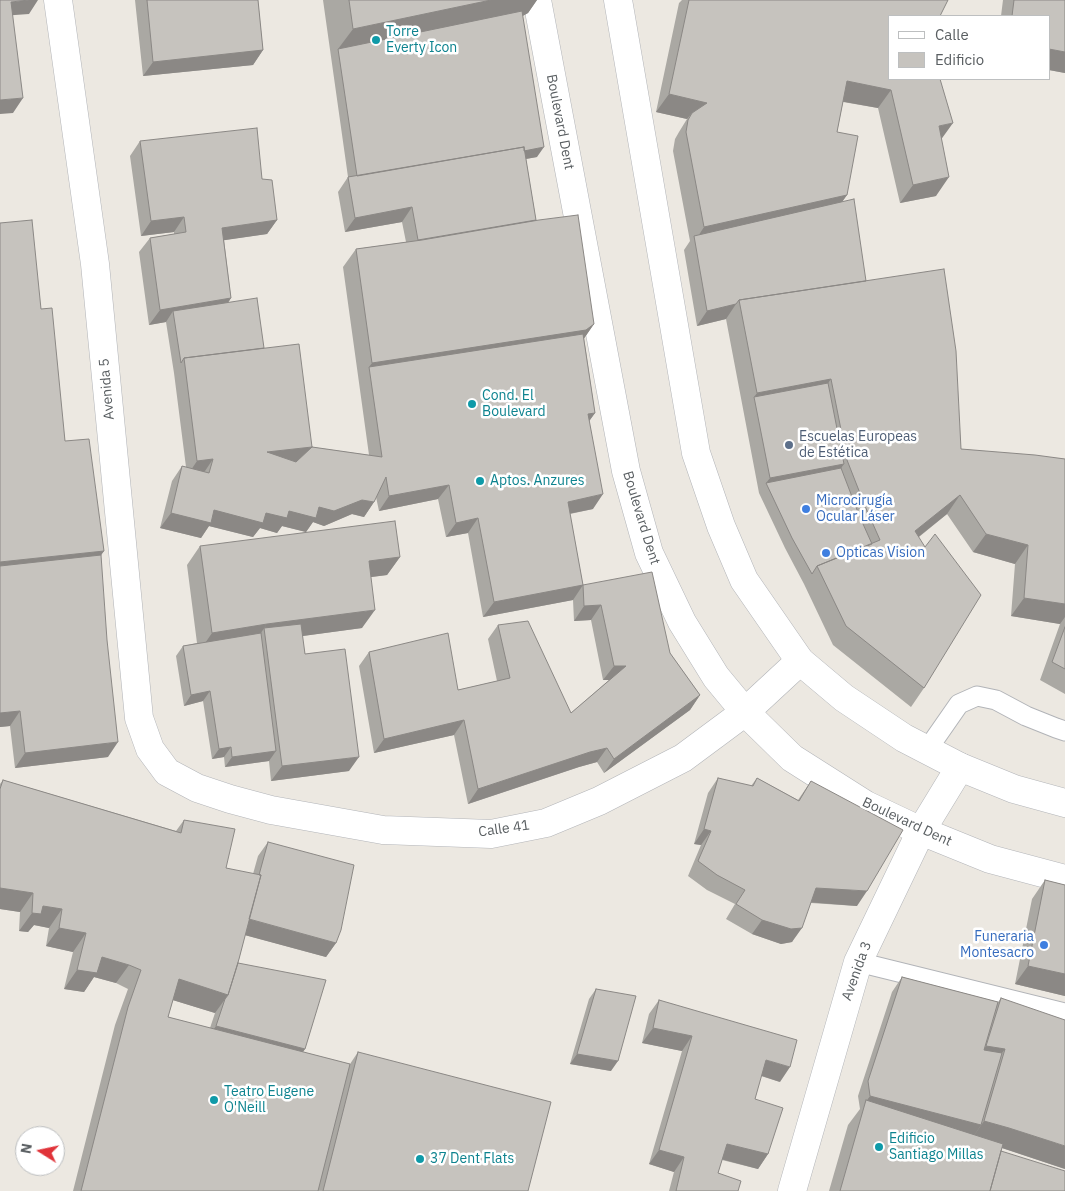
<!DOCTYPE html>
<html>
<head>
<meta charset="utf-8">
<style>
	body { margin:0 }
	#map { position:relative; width:1065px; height:1191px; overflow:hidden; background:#ece8e1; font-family:"IBM Plex Sans",sans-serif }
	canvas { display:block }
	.legend { position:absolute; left:888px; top:15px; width:162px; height:65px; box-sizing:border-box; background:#fff; border:1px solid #bdbfc0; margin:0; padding:6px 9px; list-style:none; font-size:15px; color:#595e61 }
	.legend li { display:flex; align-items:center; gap:10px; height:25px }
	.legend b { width:25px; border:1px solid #bdbfc0 }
	.north { position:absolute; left:15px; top:1126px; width:50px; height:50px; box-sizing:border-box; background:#fff; border:1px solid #bdbfc0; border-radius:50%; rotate:280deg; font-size:14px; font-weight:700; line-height:20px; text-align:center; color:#595e61 }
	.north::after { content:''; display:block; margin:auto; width:18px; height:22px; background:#e03339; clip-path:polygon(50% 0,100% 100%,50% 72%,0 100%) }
</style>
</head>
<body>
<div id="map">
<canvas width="1065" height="1191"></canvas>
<ul class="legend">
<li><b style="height:6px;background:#fff"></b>Calle</li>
<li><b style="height:14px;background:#c6c3be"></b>Edificio</li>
</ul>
<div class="north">N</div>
</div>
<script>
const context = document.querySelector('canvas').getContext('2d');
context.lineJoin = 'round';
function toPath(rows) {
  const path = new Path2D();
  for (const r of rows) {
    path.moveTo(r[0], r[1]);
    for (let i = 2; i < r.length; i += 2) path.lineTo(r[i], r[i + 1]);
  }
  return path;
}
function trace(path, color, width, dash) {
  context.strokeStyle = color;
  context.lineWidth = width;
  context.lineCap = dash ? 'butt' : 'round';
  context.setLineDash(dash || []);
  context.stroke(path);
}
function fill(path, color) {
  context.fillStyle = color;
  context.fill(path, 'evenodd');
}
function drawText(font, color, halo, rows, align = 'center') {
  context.font = font + ' "IBM Plex Sans",sans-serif';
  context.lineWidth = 5;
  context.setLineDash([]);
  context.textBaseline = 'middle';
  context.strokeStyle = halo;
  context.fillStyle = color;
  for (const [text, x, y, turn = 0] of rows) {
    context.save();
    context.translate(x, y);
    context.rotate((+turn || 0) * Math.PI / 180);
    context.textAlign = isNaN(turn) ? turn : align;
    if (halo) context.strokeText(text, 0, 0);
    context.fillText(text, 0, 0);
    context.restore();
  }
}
const service = toPath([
	[927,750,959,704,977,696,996,700,1026,716,1056,728,1065,731],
	[858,962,1065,1013]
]);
const minor = toPath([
	[58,0,95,264,139,718,150,749,167,772,197,788,230,799,271,810,383,830,491,834,546,823,599,801,683,758,745,712,800,661],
	[792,1191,858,962,921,831,960,767]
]);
const tertiary = toPath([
	[537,0,626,471,649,553,682,622,716,677,745,712,792,758,866,805,921,831,990,859,1065,879],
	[618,0,696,453,721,526,744,580,800,661,844,698,904,738,960,767,1014,789,1065,803]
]);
const wall = toPath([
	[135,0,258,0,263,50,253,65,143,76],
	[323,0,537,0,528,13,522,16,537,157,526,159,536,220,594,324,584,338,595,413,589,421,593,509,570,514,583,585,670,653,700,695,690,710,604,773,597,762,579,767,468,804,454,735,374,753,359,666,369,652,458,690,497,681,488,639,498,625,571,713,609,680,603,680,591,620,574,621,573,600,483,617,468,533,446,537,438,499,379,511,376,497,374,502,364,517,352,514,324,526,313,522,306,532,282,526,277,533,260,528,253,537,209,526,201,538,160,528,172,481,182,466,186,467,174,373,166,322,149,325,139,252,150,238,174,234,174,232,141,236,130,156,140,141,262,179,277,220,267,234,224,240,231,298,228,303,264,348,312,447,369,455,343,267,356,249,406,242,402,222,345,232,338,192,348,177],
	[682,0,948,0,889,79,942,140,936,196,900,203,878,108,843,102,837,132,847,195,842,202,866,281,961,449,1065,459,1065,694,1040,680,1060,624,1011,616,1015,564,973,552,947,514,919,537,924,688,911,707,833,645,804,584,785,548,759,493,726,319,697,326,684,250,690,241,673,151,675,139,679,132,687,119,656,112,679,3],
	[1003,0,1065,0,1065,73,1049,70,1049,16,1001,16],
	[0,223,41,309,65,441,104,551,101,555,108,757,15,768,10,726,0,727],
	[200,546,400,557,387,575,371,577,362,628,302,636,305,654,349,771,271,781,269,761,225,767,224,757,212,759,203,701,184,706,176,656,183,646,197,643,187,565],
	[718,778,751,786,757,778,798,800,811,781,857,906,811,903,792,942,781,944,752,934,726,919,735,904,707,890,688,876,701,845,694,844,708,793],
	[3,780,176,831,184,820,226,868,253,874,258,856,268,842,336,943,326,957,245,935,238,963,305,1049,303,1052,350,1064,358,1052,528,1191,73,1191,115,1025,128,989,116,983,94,977,84,992,64,989,73,952,46,946,49,928,34,925,28,932,19,931,20,912,0,909,0,784],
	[173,1000,215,1013,210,1028,168,1017],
	[1045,880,1065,885,1065,996,1015,984,1032,899],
	[902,977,998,1002,1001,998,1065,1169,1002,1148,1001,1151,1065,1191,829,1191,848,1125,860,1109,858,1096,892,992],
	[596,989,611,1071,570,1064,589,999],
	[659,1000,780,1082,761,1076,755,1099,768,1154,758,1169,722,1160,718,1173,738,1191,669,1191,674,1172,649,1164,682,1051,642,1043,649,1014]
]);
const shadedWall = toPath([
	[29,0,38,0,29,14,1,16,11,2],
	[491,0,537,0,528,13,514,21,338,49,353,29],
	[1049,49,1065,52,1065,73,1049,70],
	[263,50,253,65,143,76,153,62],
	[847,81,891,90,878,108,834,100],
	[669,94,707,103,692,113,687,119,656,112],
	[23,98,13,113,0,114,0,100],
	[953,123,940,141,939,126],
	[544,147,537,157,350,189,357,179],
	[949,177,936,196,900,203,913,185],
	[847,195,834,213,695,241,704,227],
	[412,207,402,222,345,232,355,218],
	[184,217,174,232,141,236,151,221],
	[277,220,267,234,212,242,222,228],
	[231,298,221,313,173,311,166,322,149,325,160,310],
	[736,304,726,319,697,326,707,311],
	[594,324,581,343,369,367,372,363],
	[831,379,818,397,754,397,757,393],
	[595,413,585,427,588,414],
	[312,447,302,462,257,467,267,452],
	[213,459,203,474,187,476,197,461],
	[844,464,834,478,766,483,770,478],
	[449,485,438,499,379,511,389,496],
	[603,494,593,509,558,516,568,502],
	[960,495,947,514,902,550,915,531],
	[362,500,374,502,364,517,352,514,324,526,313,522,306,532,282,526,277,533,260,528,253,537,209,526,201,538,160,528,171,513,214,510,266,513,289,511],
	[478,518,468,533,446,537,456,523],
	[986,534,1028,545,1015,564,973,552],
	[104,551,91,569,0,579,0,562],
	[400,557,387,575,356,579,369,561],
	[583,585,573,600,483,617,494,602],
	[1024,598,1065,604,1065,617,1060,624,1011,616],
	[601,605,591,620,574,621,584,606],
	[375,610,362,628,266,641,264,628,267,624],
	[267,624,254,643,199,652,212,633],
	[614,666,626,666,616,680,603,680],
	[210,691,203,701,184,706,191,695],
	[700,695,690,710,604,773,614,759],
	[20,711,10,726,0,727,0,713],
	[464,720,454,735,374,753,384,739],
	[118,742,108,757,15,768,25,753],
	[231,747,224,757,212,759,219,749],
	[607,748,597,762,579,767,468,804,478,789,590,752],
	[276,751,269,761,225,767,232,757],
	[359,757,349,771,271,781,282,766],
	[704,829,711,831,701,845,694,844],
	[0,888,33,893,20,912,0,909],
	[816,888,867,891,857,906,806,902],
	[43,906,62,909,49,928,34,925,28,932,19,931,32,913],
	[248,919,336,943,326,957,237,933],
	[762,920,802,928,792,942,781,944,752,934],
	[59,928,86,933,73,952,46,946],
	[102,957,129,965,116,983,94,977,84,992,64,989,77,970],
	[1028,966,1065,974,1065,996,1015,984],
	[179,979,228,995,215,1013,166,998],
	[216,1026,305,1049,294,1064,206,1040],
	[653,1028,692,1036,682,1051,642,1043],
	[986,1046,1005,1049,992,1067,974,1064],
	[577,1054,618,1061,611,1071,570,1064],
	[766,1060,790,1067,780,1082,756,1074],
	[870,1096,981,1125,971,1140,865,1103],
	[984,1121,1009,1128,1065,1146,1065,1169,996,1146,971,1140],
	[727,1144,768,1154,758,1169,717,1158],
	[659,1150,684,1157,674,1172,649,1164]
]);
const building = toPath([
	[0,0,29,0,11,2,23,98,0,100,0,0],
	[147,0,258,0,263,50,153,62,147,0],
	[349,0,491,0,353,29,349,0],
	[689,0,948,0,940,16,889,16,889,79,940,79,953,123,939,126,949,177,913,185,891,90,847,81,837,132,858,136,847,195,704,227,686,132,688,120,692,113,707,103,669,94,689,0],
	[1014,0,1065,0,1065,52,1049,49,1049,16,1012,16,1014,0],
	[522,11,544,147,524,151,524,147,357,176,338,49,522,11],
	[257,128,262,179,272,180,277,220,222,228,231,298,160,310,150,238,186,232,184,217,151,221,140,141,257,128],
	[524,147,536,220,418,240,412,207,355,218,348,177,524,147],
	[854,199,866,281,739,300,736,304,707,311,694,236,854,199],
	[578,215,594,324,586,330,372,363,356,249,422,240,539,220,578,215],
	[32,220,41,309,52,308,65,441,89,439,104,551,0,562,0,223,32,220],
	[944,269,956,351,961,449,1035,455,1065,459,1065,604,1024,598,1028,545,986,534,960,495,915,531,925,547,935,534,981,595,924,688,846,626,817,566,880,540,865,506,847,460,831,379,757,393,739,300,944,269],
	[257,298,264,348,184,358,181,363,173,311,257,298],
	[583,334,595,413,588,414,603,494,568,502,583,585,652,572,670,653,700,695,614,759,607,748,590,752,478,789,464,720,384,739,369,652,448,633,458,690,510,678,498,625,528,621,571,713,626,666,614,666,601,605,584,606,583,585,494,602,478,518,456,523,449,485,389,496,386,477,374,502,362,500,334,511,319,507,316,518,289,511,287,518,266,513,263,523,214,510,211,523,171,513,182,466,209,473,213,459,197,461,184,358,299,344,312,447,382,457,369,367,583,334],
	[312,447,296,462,267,452,312,447],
	[828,383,844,464,770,478,754,397,828,383],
	[841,468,859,515,872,544,817,566,812,574,792,538,766,483,841,468],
	[395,521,400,557,369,561,375,610,267,624,212,633,200,546,395,521],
	[101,555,107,640,118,742,25,753,20,711,0,713,0,566,101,555],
	[301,624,305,654,345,649,359,757,282,766,264,628,301,624],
	[1065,627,1065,669,1052,662,1065,627],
	[261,633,276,751,232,757,231,747,219,749,210,691,191,695,183,646,261,633],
	[718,778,753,786,757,778,799,801,811,781,903,830,867,891,816,888,802,928,791,929,762,920,736,904,745,890,717,875,698,861,711,831,704,829,718,778],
	[3,780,181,833,184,820,235,829,226,868,261,875,239,959,228,995,179,979,168,1017,350,1064,318,1191,81,1191,128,1007,141,970,129,965,102,957,97,973,77,970,86,933,59,928,62,909,43,906,41,914,32,913,33,893,0,888,0,789,3,780],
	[268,842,354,865,341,930,336,943,249,919,261,875,259,875,268,842],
	[1045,880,1065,885,1065,974,1028,966,1045,880],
	[238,963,326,980,305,1049,216,1026,225,999,228,995,238,963],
	[902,977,998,1002,984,1050,1002,1053,981,1125,870,1096,868,1081,902,977],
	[596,989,636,996,618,1061,577,1054,596,989],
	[1001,998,1065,1020,1065,1146,1009,1128,984,1121,1005,1049,986,1046,1001,998],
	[659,1000,797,1040,790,1067,766,1060,755,1099,783,1108,768,1154,727,1144,718,1173,741,1181,738,1191,676,1191,684,1157,659,1150,692,1036,653,1028,659,1000],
	[358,1052,551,1102,528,1191,323,1191,358,1052],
	[866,1100,1003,1144,990,1191,840,1191,866,1100],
	[1001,1151,1065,1171,1065,1191,990,1191,1001,1151]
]);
const markers = [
	[376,40,5,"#0f9aa8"],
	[472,404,5,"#0f9aa8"],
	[789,445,5,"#5c6f8a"],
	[480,481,5,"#0f9aa8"],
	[806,509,5,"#3f7fe0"],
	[826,553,5,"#3f7fe0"],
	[1044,945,5,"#3f7fe0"],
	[214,1100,5,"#0f9aa8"],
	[879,1147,5,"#0f9aa8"],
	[420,1159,5,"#0f9aa8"]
];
const cultureNames = [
	["Torre",386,32],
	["Everty Icon",386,48],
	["Cond. El",482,396],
	["Boulevard",482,412],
	["Aptos. Anzures",490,481],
	["Teatro Eugene",224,1092],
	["O'Neill",224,1108],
	["Edificio",889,1139],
	["Santiago Millas",889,1155],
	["37 Dent Flats",430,1159]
];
const streetNames = [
	["Boulevard Dent",560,122,79],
	["Avenida 5",107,389,-95],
	["Boulevard Dent",641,518,73],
	["Boulevard Dent",907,822,25],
	["Calle 41",504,829,-8],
	["Avenida 3",857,971,-70]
];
const serviceNames = [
	["Escuelas Europeas",799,437],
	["de Estética",799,453]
];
const shopNames = [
	["Microcirugía",816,501],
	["Ocular Láser",816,517],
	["Opticas Vision",836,553],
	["Funeraria",1034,937,"right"],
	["Montesacro",1034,953,"right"]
];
trace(service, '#b2b4b8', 21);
trace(minor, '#b2b4b8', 29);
trace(tertiary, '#b2b4b8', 29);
trace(service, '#fff', 19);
trace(minor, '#fff', 28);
trace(tertiary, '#fff', 28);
fill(wall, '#aaa8a3');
fill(shadedWall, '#8b8885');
fill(building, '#c6c3be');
trace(building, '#8b8885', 1);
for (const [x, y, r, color] of markers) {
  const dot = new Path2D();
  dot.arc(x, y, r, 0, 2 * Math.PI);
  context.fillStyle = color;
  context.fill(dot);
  trace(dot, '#fff', 2);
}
drawText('14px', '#0d838f', '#fff', cultureNames, 'left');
drawText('14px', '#595e61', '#fff', streetNames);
drawText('14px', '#4e5e75', '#fff', serviceNames, 'left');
drawText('14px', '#366cbe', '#fff', shopNames, 'left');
</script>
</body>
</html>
